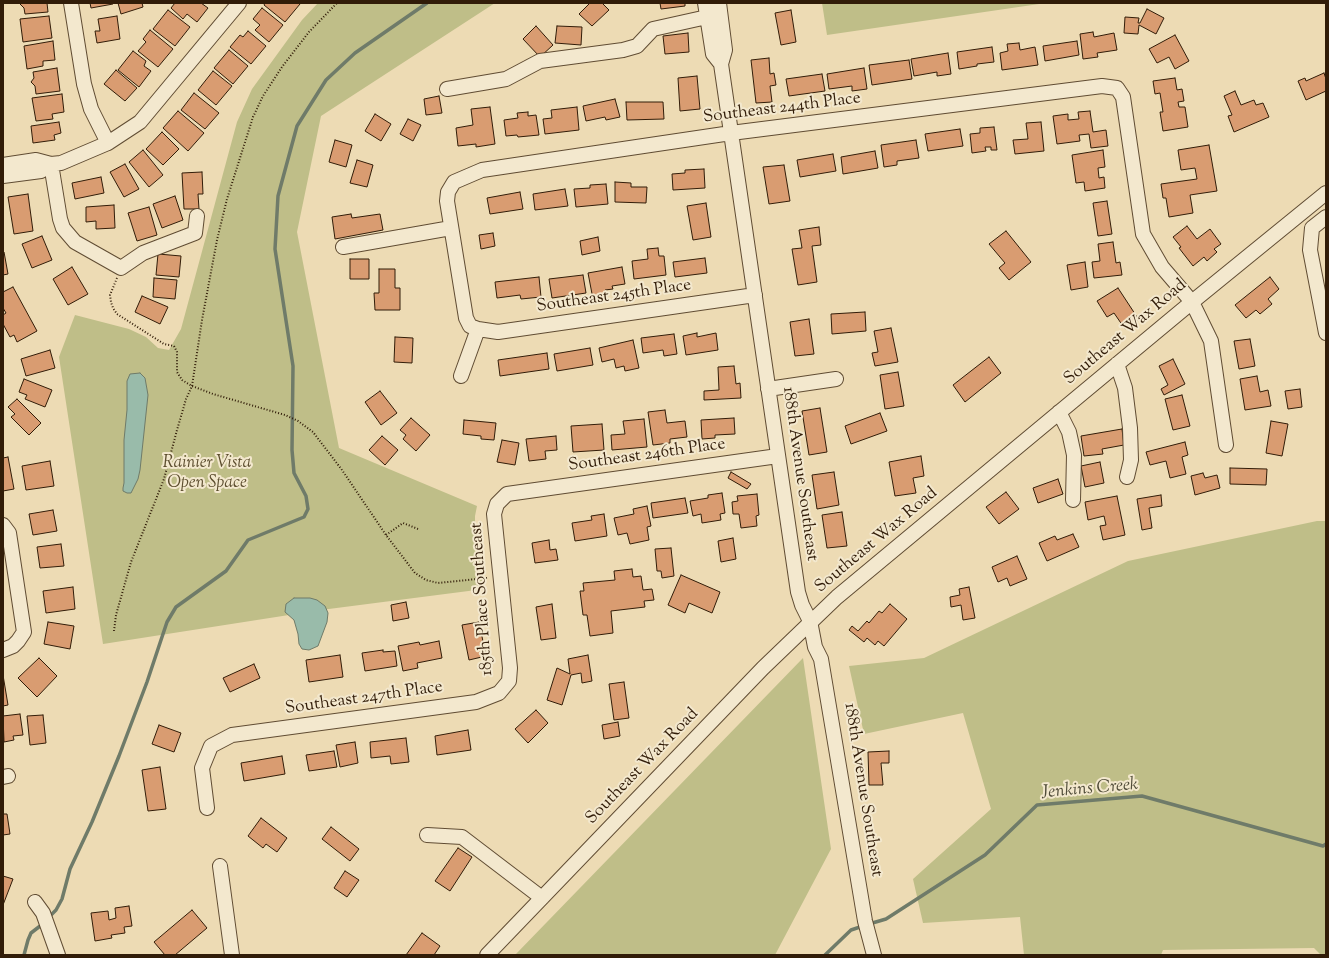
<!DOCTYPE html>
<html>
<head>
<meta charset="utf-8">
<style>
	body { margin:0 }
	#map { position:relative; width:1329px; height:958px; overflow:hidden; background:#eddbb4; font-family:"Sorts Mill Goudy",serif }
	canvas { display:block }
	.frame { position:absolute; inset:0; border:4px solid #311c08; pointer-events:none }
</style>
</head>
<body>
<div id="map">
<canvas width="1329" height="958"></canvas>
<div class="frame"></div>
</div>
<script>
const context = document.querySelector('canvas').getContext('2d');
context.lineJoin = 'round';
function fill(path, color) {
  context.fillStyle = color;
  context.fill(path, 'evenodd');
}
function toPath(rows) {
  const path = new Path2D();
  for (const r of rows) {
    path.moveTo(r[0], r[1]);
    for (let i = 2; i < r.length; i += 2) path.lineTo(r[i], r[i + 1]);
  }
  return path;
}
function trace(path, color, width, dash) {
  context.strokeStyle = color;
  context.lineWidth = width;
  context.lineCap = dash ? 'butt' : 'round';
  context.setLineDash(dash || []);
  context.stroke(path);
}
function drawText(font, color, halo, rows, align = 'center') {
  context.font = font + ' "Sorts Mill Goudy",serif';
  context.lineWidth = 4;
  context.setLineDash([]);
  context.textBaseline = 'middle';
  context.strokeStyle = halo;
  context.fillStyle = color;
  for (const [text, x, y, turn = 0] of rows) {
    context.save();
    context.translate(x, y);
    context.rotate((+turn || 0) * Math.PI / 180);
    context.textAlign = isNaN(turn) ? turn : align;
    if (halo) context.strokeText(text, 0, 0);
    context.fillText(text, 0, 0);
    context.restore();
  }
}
const green = toPath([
	[318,3,495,3,321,116,297,232,339,448,477,506,475,516,475,530,484,589,321,610,103,644,59,357,75,315,129,329,146,337,158,348,169,350,181,329,237,122,252,89,302,20],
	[822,3,1046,3,827,35],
	[1317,521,1326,521,1326,955,1321,955,1314,948,1163,950,1161,955,1024,955,1020,917,923,923,913,879,991,809,963,713,864,734,849,666,924,658,1128,561],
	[803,658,831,849,775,955,515,955]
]);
const water = toPath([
	[140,373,145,378,148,395,140,470,138,479,131,493,127,493,123,491,123,488,124,483,124,440,127,410,127,381,130,374,140,373],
	[294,598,310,598,317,600,325,606,328,613,327,622,318,646,309,650,302,649,299,644,298,634,294,620,285,612,286,604,294,598]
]);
const stream = toPath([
	[49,917,56,910,62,899,70,869,92,822,119,756,147,682,167,622,176,607,226,571,248,540,304,517,308,509,306,496,294,473,292,450,293,366,275,249,278,196,297,126,326,80,355,53,427,3],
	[869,924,886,919,985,855,1037,805,1142,796,1323,846,1326,844],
	[24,955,28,940,31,933,44,923],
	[825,955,851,930,863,926]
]);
const building = toPath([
	[20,3,47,3,48,12,25,14,24,8,20,4,20,3],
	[90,3,113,3,113,4,91,8,90,3],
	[118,3,142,3,143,7,121,14,118,3],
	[175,3,201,3,208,8,197,22,187,14,183,19,171,8,175,3],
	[265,3,298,3,300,4,285,22,264,5,265,3],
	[590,3,602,3,609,10,592,26,579,14,590,3],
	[660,3,685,3,685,6,661,9,660,3],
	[262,8,283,25,269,42,255,30,260,25,253,19,262,8],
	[1147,9,1164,18,1156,34,1139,25,1138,34,1124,33,1125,17,1139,18,1138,23,1140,23,1147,9],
	[168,10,190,27,175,46,153,29,168,10],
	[791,10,796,42,781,45,775,13,791,10],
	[49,16,52,38,23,42,20,19,49,16],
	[117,16,120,39,97,43,95,31,100,31,98,19,117,16],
	[536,26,553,45,540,57,523,39,536,26],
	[557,26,582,27,581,45,555,43,557,26],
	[150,30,173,49,158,67,138,51,146,42,143,39,150,30],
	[248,31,266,46,251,64,230,47,240,35,243,37,248,31],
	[1093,32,1094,37,1114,33,1117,50,1097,53,1098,57,1083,59,1080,34,1093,32],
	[688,33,689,52,665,54,663,36,688,33],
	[1175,35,1189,61,1175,69,1169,57,1157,63,1149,49,1175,35],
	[53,41,55,60,43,61,43,66,27,69,24,46,53,41],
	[1077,41,1079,55,1045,61,1043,46,1077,41],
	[1019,43,1020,50,1035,47,1038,65,1002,70,1000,53,1008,51,1007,44,1019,43],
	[992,47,994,62,977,64,977,66,959,69,957,52,992,47],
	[229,50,248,66,233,84,214,68,229,50],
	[133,51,146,61,144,66,151,71,139,87,118,70,133,51],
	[948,53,951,74,937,76,937,72,914,76,911,59,948,53],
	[769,58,770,74,774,73,776,85,770,86,772,102,756,103,751,60,769,58],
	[909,60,912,79,872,85,869,65,909,60],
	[57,68,60,91,36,94,35,86,31,82,34,78,33,72,57,68],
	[864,68,867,89,852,91,852,86,829,89,827,74,864,68],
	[116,70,137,88,125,101,104,84,116,70],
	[213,71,232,86,216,105,198,90,213,71],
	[1324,73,1326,79,1326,91,1306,100,1298,81,1305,78,1306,81,1324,73],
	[822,74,825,91,789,96,786,79,822,74],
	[697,76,700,109,680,111,678,78,697,76],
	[1175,78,1177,90,1182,89,1184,101,1178,102,1179,107,1185,107,1188,127,1163,131,1160,112,1163,112,1160,93,1155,94,1153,81,1175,78],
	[1235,91,1241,105,1254,100,1256,105,1263,103,1269,117,1234,132,1228,116,1232,115,1224,96,1235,91],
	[194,93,219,113,205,129,181,110,194,93],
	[62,94,64,112,52,114,53,119,36,121,32,98,62,94],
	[439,96,442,113,426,115,424,99,439,96],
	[615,99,620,117,606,120,605,117,586,121,583,106,615,99],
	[626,102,663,102,664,119,627,120,626,102],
	[490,107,495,144,476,147,476,144,458,146,456,128,473,125,471,109,490,107],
	[577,107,579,130,545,134,543,119,552,118,551,110,577,107],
	[178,111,204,133,188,151,163,128,178,111],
	[1090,111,1093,132,1106,130,1108,146,1091,148,1089,134,1079,135,1080,141,1057,144,1053,116,1068,114,1068,120,1079,119,1078,112,1090,111],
	[528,112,528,116,536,115,539,135,518,137,517,135,506,136,504,120,518,118,517,113,528,112],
	[375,114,391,124,381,141,365,131,375,114],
	[408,119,421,125,413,141,400,134,408,119],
	[59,122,61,133,54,135,55,140,33,143,31,126,59,122],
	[1041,122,1044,151,1015,154,1013,140,1028,139,1026,123,1041,122],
	[994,127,997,150,991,150,991,147,985,147,986,151,972,153,970,134,980,133,980,128,994,127],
	[960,129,963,146,928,151,925,134,960,129],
	[162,132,179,149,163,165,146,149,162,132],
	[335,140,352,145,346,167,329,162,335,140],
	[916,140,919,158,897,161,897,165,884,167,881,145,916,140],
	[1209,145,1217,191,1190,195,1193,213,1169,217,1166,198,1163,198,1161,184,1197,179,1195,168,1181,170,1178,150,1209,145],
	[143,150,163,175,149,187,129,162,143,150],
	[1103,150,1105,167,1098,168,1099,178,1104,177,1105,188,1085,191,1084,182,1076,183,1072,155,1103,150],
	[875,151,878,168,843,174,841,157,875,151],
	[833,154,836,171,800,177,797,160,833,154],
	[357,160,373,165,367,187,350,183,357,160],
	[125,164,139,189,124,197,110,172,125,164],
	[784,165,790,201,769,204,763,167,784,165],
	[704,169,705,188,673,190,672,174,685,173,685,170,704,169],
	[202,172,203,194,198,194,199,209,184,209,182,173,202,172],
	[101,177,104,193,75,199,72,183,101,177],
	[615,182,631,183,631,187,647,187,646,203,615,202,615,182],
	[606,184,608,204,576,207,574,189,590,188,590,185,606,184],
	[565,189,568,206,535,210,533,194,565,189],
	[520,192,523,209,490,214,487,198,520,192],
	[28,194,33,231,14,234,8,197,28,194],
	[175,196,183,220,162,228,153,204,175,196],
	[1107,201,1112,234,1098,236,1093,203,1107,201],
	[706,203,711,237,693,240,687,206,706,203],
	[114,205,115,228,96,229,96,221,86,222,86,207,114,205],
	[149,207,157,235,137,241,128,213,149,207],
	[351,214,352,218,380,214,383,230,335,239,332,217,351,214],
	[1187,226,1197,239,1210,229,1221,244,1214,249,1217,252,1207,261,1204,257,1193,266,1179,248,1181,247,1173,237,1187,226],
	[819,227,821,245,812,246,817,282,798,285,792,249,802,248,799,230,819,227],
	[1006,231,1031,262,1009,280,999,268,1005,263,989,244,1006,231],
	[493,233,495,246,481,249,479,235,493,233],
	[42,236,52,260,32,268,22,244,42,236],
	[598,237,600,251,582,255,580,241,598,237],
	[1113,242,1116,263,1120,262,1122,275,1094,278,1092,262,1100,261,1098,244,1113,242],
	[658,248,659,256,664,256,666,275,634,279,632,261,648,259,647,249,658,248],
	[3,252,4,252,8,274,3,275,3,252],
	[158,254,181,256,179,277,156,275,158,254],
	[705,258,707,273,675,277,673,262,705,258],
	[350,259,369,259,369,279,350,279,350,259],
	[1085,262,1088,287,1071,290,1067,265,1085,262],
	[72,267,88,294,68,305,53,279,72,267],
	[622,267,625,284,612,286,613,289,605,290,606,296,593,299,588,273,622,267],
	[379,269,395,269,395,288,400,288,400,310,375,310,374,293,379,293,379,269],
	[583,275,586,293,552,298,549,279,583,275],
	[539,277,541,297,521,299,520,295,497,298,495,282,539,277],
	[1270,277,1279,289,1268,299,1272,304,1260,314,1256,310,1246,318,1235,305,1270,277],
	[154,278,177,280,175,299,153,297,154,278],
	[13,287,37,331,17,342,14,335,10,337,3,324,3,315,6,313,3,308,3,292,13,287],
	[1118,288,1139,320,1125,329,1114,313,1107,317,1097,301,1118,288],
	[142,296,168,307,160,324,135,312,142,296],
	[865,312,866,331,832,334,831,314,865,312],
	[809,319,814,354,795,356,790,322,809,319],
	[891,328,898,362,875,366,872,353,878,352,874,331,891,328],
	[697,333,697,337,716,333,718,350,686,355,683,336,697,333],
	[674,334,677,354,664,356,663,350,643,353,641,338,674,334],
	[395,337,413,338,412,363,394,362,395,337],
	[1250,339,1255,366,1239,369,1234,341,1250,339],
	[633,340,639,368,625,371,624,366,616,368,614,359,602,362,599,348,633,340],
	[590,348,593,365,557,371,554,354,590,348],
	[50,350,55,368,26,376,21,359,50,350],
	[547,353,549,369,500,376,498,360,547,353],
	[989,357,1001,373,965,402,953,385,989,357],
	[1173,359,1185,384,1164,395,1161,389,1168,385,1159,366,1173,359],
	[734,366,736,384,740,383,741,398,704,400,704,391,719,390,718,367,734,366],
	[898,372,904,406,885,409,880,375,898,372],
	[1257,376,1260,392,1268,390,1271,406,1245,410,1240,379,1257,376],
	[24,379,52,390,45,407,25,399,27,395,19,392,24,379],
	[1300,389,1302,407,1288,409,1285,391,1300,389],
	[380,391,397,413,381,425,365,402,380,391],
	[1182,395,1190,426,1173,430,1165,399,1182,395],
	[17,399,41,423,29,435,11,417,15,414,8,407,17,399],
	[820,408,827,452,809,455,802,411,820,408],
	[665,410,667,423,685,421,687,437,670,439,670,443,653,445,648,412,665,410],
	[880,413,887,431,851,444,845,426,880,413],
	[411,418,430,435,416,451,403,439,406,435,400,430,411,418],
	[734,418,735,434,715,435,715,438,702,439,701,420,734,418],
	[644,419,647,447,612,450,611,435,625,434,623,421,644,419],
	[464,420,496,423,494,440,481,439,481,436,463,434,464,420],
	[1271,421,1288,424,1282,456,1266,453,1271,421],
	[602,424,604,450,573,452,571,426,602,424],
	[1122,429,1124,445,1102,449,1103,454,1084,456,1081,436,1122,429],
	[382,436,398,450,385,465,369,450,382,436],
	[556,436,557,450,545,451,546,459,529,461,526,439,556,436],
	[502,440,519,443,515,465,497,462,502,440],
	[1185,442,1188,455,1182,457,1186,474,1170,478,1166,461,1150,465,1146,452,1185,442],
	[921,456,924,476,913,478,916,493,895,496,889,462,921,456],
	[8,457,14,489,3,491,3,458,8,457],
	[50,461,54,486,26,490,22,466,50,461],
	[1100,462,1104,483,1085,487,1081,466,1100,462],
	[1230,468,1267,469,1266,485,1230,484,1230,468],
	[731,472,751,484,747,489,728,478,731,472],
	[834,472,839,505,817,509,812,475,834,472],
	[1203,473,1205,478,1217,475,1220,488,1195,495,1191,476,1203,473],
	[1058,479,1063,494,1038,503,1033,488,1058,479],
	[1006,492,1019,509,999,524,986,507,1006,492],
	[722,493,725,513,720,514,721,520,702,523,701,514,693,516,690,501,708,498,708,495,722,493],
	[757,494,759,515,756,516,757,526,741,528,739,514,733,514,732,502,738,501,737,496,757,494],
	[1161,495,1162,506,1149,508,1152,528,1142,530,1137,499,1161,495],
	[1117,496,1125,535,1103,540,1100,526,1106,525,1104,516,1088,520,1085,502,1117,496],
	[685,498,688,513,653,518,651,503,685,498],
	[647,506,651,526,647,527,649,540,630,544,627,533,618,535,614,518,634,514,633,509,647,506],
	[53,510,57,531,33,535,29,514,53,510],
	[842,512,847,546,827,548,822,515,842,512],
	[604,514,607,536,575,541,572,523,592,520,591,516,604,514],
	[1073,534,1079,547,1047,561,1039,543,1055,536,1057,540,1073,534],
	[733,538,736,559,721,562,718,541,733,538],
	[549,540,550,550,556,549,558,560,535,563,532,543,549,540],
	[61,544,64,566,40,568,37,547,61,544],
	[671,548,674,576,662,578,661,571,657,571,655,549,671,548],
	[1017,556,1027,579,1010,586,1007,578,998,582,992,567,1017,556],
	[632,569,633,577,641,576,643,590,652,589,654,600,644,601,645,607,611,611,613,633,590,636,587,615,583,615,580,591,584,591,583,583,615,580,614,571,632,569],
	[681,575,720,592,712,613,689,603,685,613,668,605,681,575],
	[73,587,75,609,46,613,43,591,73,587],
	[969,587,975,618,963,620,961,605,951,607,950,597,960,595,959,589,969,587],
	[406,602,409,618,393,621,391,605,406,602],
	[552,604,556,638,541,640,536,607,552,604],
	[890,604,907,619,884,646,878,641,875,645,867,638,864,642,849,630,852,626,858,631,867,621,869,623,879,611,882,613,890,604],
	[48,622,74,626,70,649,44,644,48,622],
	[479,622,486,656,469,660,462,625,479,622],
	[439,641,442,658,417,663,418,668,403,671,398,646,419,642,420,645,439,641],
	[383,650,383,652,395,651,397,666,365,671,362,653,383,650],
	[340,655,343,677,309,682,306,660,340,655],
	[588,655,592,681,582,683,581,673,571,675,562,705,547,700,557,668,570,674,568,659,588,655],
	[39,658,57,676,37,697,18,678,39,658],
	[254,664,260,678,230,692,223,678,254,664],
	[3,675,8,705,3,706,3,675],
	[624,682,629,718,614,720,609,684,624,682],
	[536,710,548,723,528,743,515,729,536,710],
	[20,714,23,735,13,736,14,740,4,742,3,716,20,714],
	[43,715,46,743,30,745,27,716,43,715],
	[618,722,620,736,604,739,602,725,618,722],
	[159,725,181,733,174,752,152,744,159,725],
	[468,730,471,750,437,755,435,736,468,730],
	[406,738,409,762,391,764,390,756,371,758,370,742,406,738],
	[355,742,358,763,340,767,336,745,355,742],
	[334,751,337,767,309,771,306,755,334,751],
	[889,751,889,763,881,763,883,785,869,785,868,752,889,751],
	[282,756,285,774,244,781,241,763,282,756],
	[160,767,166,809,148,811,142,770,160,767],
	[3,814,7,814,10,834,3,835,3,814],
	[261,818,287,838,277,852,266,844,263,848,248,836,261,818],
	[331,827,359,849,350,861,322,839,331,827],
	[458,848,472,857,450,891,435,881,458,848],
	[345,871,359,880,347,897,334,888,345,871],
	[3,876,13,879,3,905,3,876],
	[129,906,132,926,124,927,125,933,111,935,112,938,95,941,91,913,108,911,109,920,116,918,115,908,129,906],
	[192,910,207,928,175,955,165,955,154,942,192,910],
	[422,933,440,946,434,955,406,955,422,933]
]);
const path = toPath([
	[117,278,110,295,111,302,113,308,117,314,164,344,174,346,177,352,177,372,182,380,192,386,213,394,285,415,298,421,313,432,342,470,386,535,415,573,426,580,438,583,487,578],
	[386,535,403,523,418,529],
	[114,631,116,615,131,562,164,479,177,430,186,399,192,386,202,320,217,240,227,199,253,117,263,96,282,67,309,32,337,3]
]);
const minor = toPath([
	[71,3,84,84,91,109,108,143],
	[705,3,713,54,721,64,725,50,719,3],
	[721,64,798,592,802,605,810,621,815,647,821,659,865,921,874,955],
	[447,89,506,79,540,61,623,50,637,46,653,29,707,17],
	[51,164,60,219,63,228,75,242,121,268,143,253,195,233,197,216],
	[3,165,36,160,51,164],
	[3,176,41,171,51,164,61,163,108,143,140,122,239,3],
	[1326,217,1312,228,1310,250,1326,333],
	[343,247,451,228],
	[478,329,498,332,755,295],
	[1117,364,1125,388,1130,428,1131,460,1127,477],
	[461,376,478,329,470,326,466,318,447,201,448,192,454,182,482,170,731,133,1102,86,1117,88,1123,97,1143,234,1162,267,1192,302,1211,341,1226,445],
	[768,389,836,379],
	[1059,412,1069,432,1074,455,1073,500],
	[3,525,9,533,24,632,18,641,13,646,3,650],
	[3,777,8,776],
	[207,808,202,768,211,746,232,735,476,702,499,693,509,681,510,668,494,514,497,504,507,494,778,456],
	[427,835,462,837,542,898],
	[220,866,232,955],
	[35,902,43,913,58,955],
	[487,955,763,668,837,597,1192,302,1326,193]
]);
const streetNames = [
	["Southeast 244th Place",782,109,-7],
	["Southeast 245th Place",614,297,-8],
	["Southeast Wax Road",1126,333,-40],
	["Southeast 246th Place",647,456,-8],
	["188th Avenue Southeast",799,474,82],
	["Southeast Wax Road",877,541,-40],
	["185th Place Southeast",483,599,-94],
	["Southeast 247th Place",364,699,-8],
	["Southeast Wax Road",643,767,-46],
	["188th Avenue Southeast",862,790,81]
];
const parkNames = [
	["Rainier Vista",207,464],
	["Open Space",207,484]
];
const waterNames = [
	["Jenkins Creek",1090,790,-5]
];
fill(green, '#bfbe88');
fill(water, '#9ba');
trace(water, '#6f7b69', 1);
trace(stream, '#6f7b69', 3.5);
fill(building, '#d99c71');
trace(building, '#311c08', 1);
trace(minor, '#604c33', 16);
trace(path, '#311c08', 2, [1, 2]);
trace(minor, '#f3e8ce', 14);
drawText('17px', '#311c08', '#f3e8ce', streetNames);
drawText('italic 17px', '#5c4d2e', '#f3e8ce', parkNames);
drawText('italic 18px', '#504c39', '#f3e8ce', waterNames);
</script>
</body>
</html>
